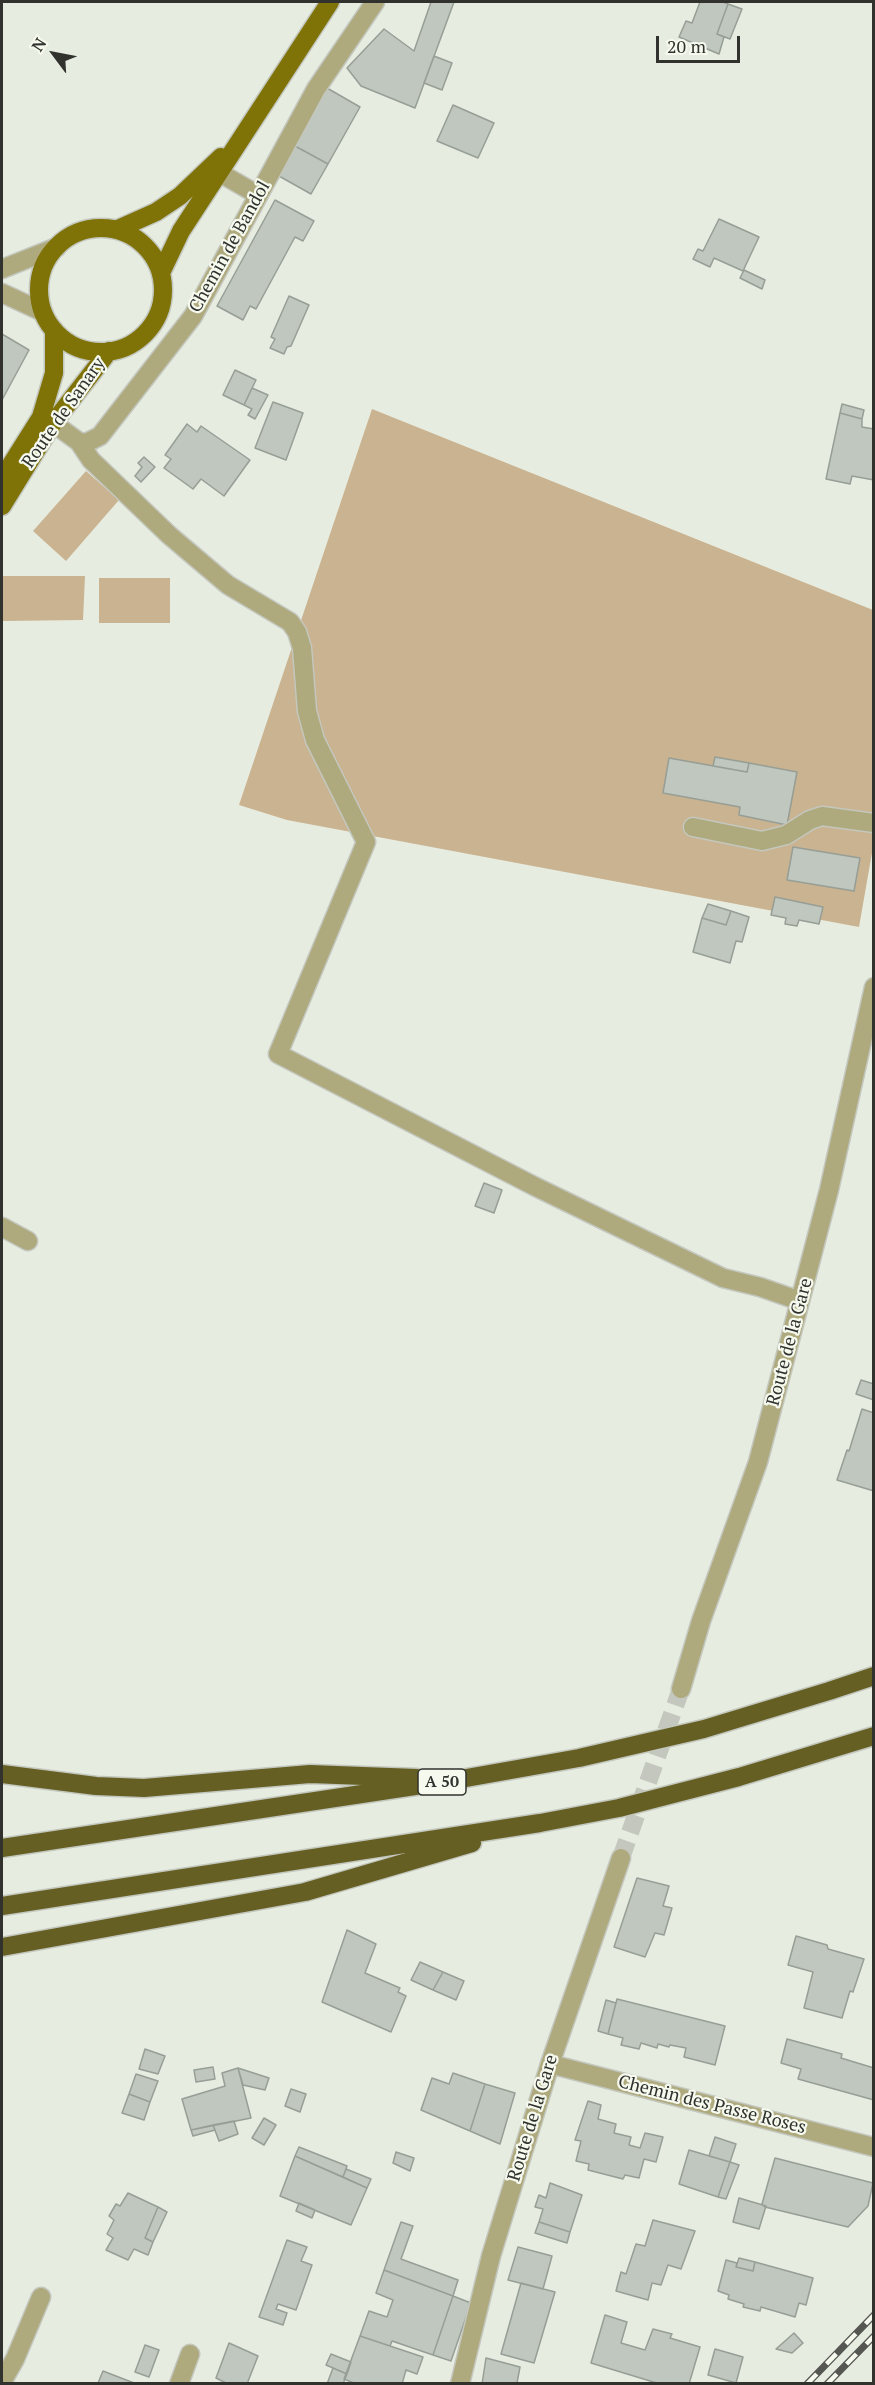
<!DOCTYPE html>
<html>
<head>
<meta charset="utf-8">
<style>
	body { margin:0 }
	#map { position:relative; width:875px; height:2385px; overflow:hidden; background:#e7ece1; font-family:"PT Serif",serif }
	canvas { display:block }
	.frame { position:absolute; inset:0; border:3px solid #31322e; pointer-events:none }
	.north { position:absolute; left:24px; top:24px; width:60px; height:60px; -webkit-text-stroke:4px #f5f9ee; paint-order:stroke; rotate:302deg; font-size:16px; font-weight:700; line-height:24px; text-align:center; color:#31322e }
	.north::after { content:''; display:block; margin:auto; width:21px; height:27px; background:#31322e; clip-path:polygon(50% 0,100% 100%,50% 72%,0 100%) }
	.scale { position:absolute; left:656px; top:36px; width:84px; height:27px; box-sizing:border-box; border:3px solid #31322e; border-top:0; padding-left:8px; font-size:18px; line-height:21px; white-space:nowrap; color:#31322e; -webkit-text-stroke:4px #f5f9ee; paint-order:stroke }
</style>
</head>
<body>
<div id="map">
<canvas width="875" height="2385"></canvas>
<div class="frame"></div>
<div class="north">N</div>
<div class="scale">20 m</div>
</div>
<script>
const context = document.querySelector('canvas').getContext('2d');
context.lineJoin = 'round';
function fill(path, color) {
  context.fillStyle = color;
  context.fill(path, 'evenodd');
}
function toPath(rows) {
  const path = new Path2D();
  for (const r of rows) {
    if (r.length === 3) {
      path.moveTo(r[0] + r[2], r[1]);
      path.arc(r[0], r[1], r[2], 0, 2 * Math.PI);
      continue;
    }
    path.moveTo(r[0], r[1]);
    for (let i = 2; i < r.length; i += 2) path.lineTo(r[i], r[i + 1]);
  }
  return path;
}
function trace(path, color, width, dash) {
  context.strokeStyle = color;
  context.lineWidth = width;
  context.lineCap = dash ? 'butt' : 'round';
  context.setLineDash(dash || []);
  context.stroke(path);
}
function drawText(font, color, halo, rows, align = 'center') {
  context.font = font + ' "PT Serif",serif';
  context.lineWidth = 4.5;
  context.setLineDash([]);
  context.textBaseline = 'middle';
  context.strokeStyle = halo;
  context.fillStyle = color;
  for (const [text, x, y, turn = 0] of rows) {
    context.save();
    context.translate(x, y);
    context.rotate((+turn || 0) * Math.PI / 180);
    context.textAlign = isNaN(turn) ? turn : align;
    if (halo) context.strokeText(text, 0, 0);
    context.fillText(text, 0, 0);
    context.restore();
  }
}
const green = toPath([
	[372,409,873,610,873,847,859,927,287,820,239,805],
	[86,471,119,500,66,561,33,531],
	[2,576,85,576,83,620,2,621],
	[99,578,170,578,170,623,99,623]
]);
const building = toPath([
	[431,2,454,2,415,108,361,86,347,68,384,29,414,51,431,2],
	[700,2,723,2,728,4,717,34,724,37,719,54,679,37,686,21,692,23,700,2],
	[728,4,742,9,730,39,717,34,728,4],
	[434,56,452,63,442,90,424,83,434,56],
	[327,88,360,107,328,164,295,146,327,88],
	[453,105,494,123,478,158,437,141,453,105],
	[295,146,328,164,311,194,279,176,295,146],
	[275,200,314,221,303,241,295,237,256,309,250,306,243,320,217,306,275,200],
	[719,219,759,237,743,271,714,258,710,267,693,259,698,249,703,251,719,219],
	[744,270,765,280,762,289,740,278,744,270],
	[289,296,309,305,291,346,287,347,284,354,270,348,275,339,271,337,289,296],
	[2,334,29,350,2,400,2,334],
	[235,370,256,380,244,405,223,395,235,370],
	[252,388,268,395,255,419,248,415,252,409,244,405,252,388],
	[273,402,303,413,286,460,255,448,273,402],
	[842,404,864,410,862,419,840,413,842,404],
	[840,413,862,419,862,427,874,429,874,480,852,476,850,484,826,479,840,413],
	[187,424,197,432,201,426,250,460,224,496,201,479,193,489,164,468,171,459,165,455,187,424],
	[144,457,155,467,141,482,135,476,142,467,138,463,144,457],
	[715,757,749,763,747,772,713,766,715,757],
	[669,758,747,772,749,763,797,772,787,825,739,815,740,807,663,793,669,758],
	[793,847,860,858,854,891,787,880,793,847],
	[775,897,823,907,819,924,799,920,797,926,785,924,786,918,771,915,775,897],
	[708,904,731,911,726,925,702,918,708,904],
	[731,911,749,917,742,942,736,941,730,963,693,952,702,918,726,925,731,911],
	[484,1183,502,1190,494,1213,475,1206,484,1183],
	[861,1380,874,1384,874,1400,856,1394,861,1380],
	[862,1409,874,1413,874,1491,837,1480,847,1450,849,1451,862,1409],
	[637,1878,669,1886,663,1906,672,1908,664,1935,655,1933,645,1957,614,1947,637,1878],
	[347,1930,376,1944,365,1973,400,1988,398,1992,406,1996,391,2032,322,2002,347,1930],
	[796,1936,827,1945,828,1949,864,1959,853,1992,850,1991,842,2018,804,2008,813,1972,788,1965,796,1936],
	[420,1962,443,1972,433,1990,411,1980,420,1962],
	[443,1972,464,1981,456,2000,433,1990,443,1972],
	[617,1999,725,2026,715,2065,684,2057,686,2048,670,2045,669,2047,658,2044,657,2048,641,2043,639,2049,621,2045,623,2038,608,2034,617,1999],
	[606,2000,616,2003,608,2034,598,2031,606,2000],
	[787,2039,842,2054,841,2058,874,2068,874,2100,798,2079,801,2069,781,2063,787,2039],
	[145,2049,165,2056,158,2074,139,2069,145,2049],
	[213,2067,215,2079,196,2082,194,2070,213,2067],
	[238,2068,269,2078,265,2090,243,2085,238,2068],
	[238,2068,251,2118,191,2130,182,2099,225,2086,222,2073,238,2068],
	[453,2073,485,2084,470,2131,421,2110,432,2078,449,2084,453,2073],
	[136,2074,158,2081,150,2102,129,2094,136,2074],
	[485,2084,515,2093,500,2144,470,2131,485,2084],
	[291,2089,306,2094,300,2112,285,2106,291,2089],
	[129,2094,150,2102,144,2120,122,2113,129,2094],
	[588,2101,601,2105,598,2119,616,2124,614,2133,631,2137,629,2145,640,2148,645,2133,663,2137,656,2162,644,2159,639,2178,625,2175,623,2179,588,2170,589,2164,576,2161,581,2141,575,2140,588,2101],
	[264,2118,276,2125,264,2145,252,2138,264,2118],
	[234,2121,238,2134,219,2141,213,2125,234,2121],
	[213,2125,215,2130,193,2136,191,2130,213,2125],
	[715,2137,736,2144,730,2162,709,2156,715,2137],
	[299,2147,347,2166,343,2177,295,2156,299,2147],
	[689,2150,730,2162,718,2197,679,2184,689,2150],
	[396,2152,414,2158,410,2171,393,2163,396,2152],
	[295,2156,367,2188,351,2225,280,2196,295,2156],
	[775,2158,873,2183,868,2206,848,2227,765,2207,762,2204,775,2158],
	[730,2162,739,2165,726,2199,718,2197,730,2162],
	[346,2169,371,2179,367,2188,343,2177,346,2169],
	[550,2183,582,2195,570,2232,539,2222,543,2209,535,2207,539,2195,546,2198,550,2183],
	[128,2193,158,2207,145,2238,153,2242,148,2255,134,2249,128,2260,106,2250,113,2238,107,2234,114,2220,109,2216,116,2204,120,2206,128,2193],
	[739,2198,766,2206,759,2229,733,2222,739,2198],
	[299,2203,315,2210,312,2218,296,2211,299,2203],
	[158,2207,167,2212,153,2242,145,2238,158,2207],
	[653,2220,695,2231,681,2269,668,2265,661,2285,652,2283,648,2300,616,2291,621,2272,626,2274,636,2244,645,2246,653,2220],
	[401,2222,413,2226,401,2259,458,2280,453,2296,384,2270,401,2222],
	[539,2222,570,2232,567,2243,535,2233,539,2222],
	[287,2240,307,2247,301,2261,312,2265,296,2310,278,2304,276,2309,287,2313,283,2325,259,2317,287,2240],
	[518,2247,552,2256,543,2289,508,2280,518,2247],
	[739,2258,755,2262,753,2271,736,2267,739,2258],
	[726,2260,737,2263,736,2267,753,2271,755,2262,813,2278,806,2305,799,2303,795,2317,761,2307,760,2311,743,2307,744,2304,728,2299,729,2295,718,2291,726,2260],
	[384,2270,453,2296,433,2355,392,2341,390,2346,360,2336,369,2311,387,2317,393,2300,376,2293,384,2270],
	[521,2283,555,2292,534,2363,501,2354,521,2283],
	[453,2296,471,2303,451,2361,433,2355,453,2296],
	[605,2315,627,2322,621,2343,645,2350,653,2329,672,2334,670,2338,700,2347,689,2384,660,2384,591,2363,605,2315],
	[794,2333,803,2343,792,2353,776,2349,794,2333],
	[360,2336,423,2357,417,2374,406,2370,402,2384,356,2384,344,2379,360,2336],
	[229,2343,258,2356,247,2384,228,2384,216,2378,229,2343],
	[145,2345,159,2350,149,2377,135,2372,145,2345],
	[715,2349,743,2357,736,2383,708,2375,715,2349],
	[331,2354,351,2362,347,2374,326,2365,331,2354],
	[486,2358,520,2367,517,2383,519,2384,482,2384,486,2358],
	[333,2368,347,2374,343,2384,327,2384,333,2368],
	[103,2371,134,2383,98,2383,103,2371]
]);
const minorTunnel = toPath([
	[621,1858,681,1689]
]);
const minor = toPath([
	[220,173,258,195],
	[2,269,57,247],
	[2,293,43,312],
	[53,423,79,442,86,443,100,436,193,316,316,89,375,2],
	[79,442,91,460,169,535,228,585,290,622,297,632,302,648,307,711,315,740,366,842,278,1054,534,1186,723,1278,760,1287,800,1301],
	[693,827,762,841,786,835,810,820,822,816,874,823],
	[2,1227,28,1241],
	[681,1689,701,1621,758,1462,829,1190,874,987],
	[550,2064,874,2147],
	[2,2382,15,2359,41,2297],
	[179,2384,190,2354],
	[460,2384,491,2256,550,2064,621,1858]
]);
const major = toPath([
	[101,290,62],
	[118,229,156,212,180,196,221,157],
	[161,273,181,231,330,2],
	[2,479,41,417,54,373,54,330],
	[2,506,53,423,109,351]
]);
const highway = toPath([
	[2,1774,96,1786,144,1788,310,1774,417,1778],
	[2,1848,455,1780,579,1758,704,1729,829,1691,874,1676],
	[2,1906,540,1823,619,1808,739,1777,874,1736],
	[2,1947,305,1892,472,1843]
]);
const rail = toPath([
	[807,2384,874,2315],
	[827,2384,874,2336]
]);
const shields = [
	[442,1782,48]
];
const shieldNames = [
	["A 50",442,1782]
];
const streetNames = [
	["Chemin de Bandol",230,247,-61],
	["Route de Sanary",64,413,-55],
	["Route de la Gare",790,1342,-75],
	["Chemin des Passe Roses",712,2105,14],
	["Route de la Gare",533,2118,-73]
];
fill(green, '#cab390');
fill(building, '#bfc7bf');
trace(building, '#969e96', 1.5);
trace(minorTunnel, '#c3c7bd', 18, [18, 9]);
trace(minor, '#c3c7bd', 21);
trace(major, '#c3c7bd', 21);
trace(highway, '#c3c7bd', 21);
trace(minor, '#afa97e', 18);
trace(major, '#7f7206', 18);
trace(highway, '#665f24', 18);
trace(rail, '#565752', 7);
trace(rail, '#f5f9ee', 4.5, [14]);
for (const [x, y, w] of shields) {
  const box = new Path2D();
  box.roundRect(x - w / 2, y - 13, w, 26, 4.5);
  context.fillStyle = '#f5f9ee';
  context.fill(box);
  trace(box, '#31322e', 1.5);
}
drawText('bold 16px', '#31322e', null, shieldNames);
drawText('18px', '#31322e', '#f5f9ee', streetNames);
</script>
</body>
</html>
